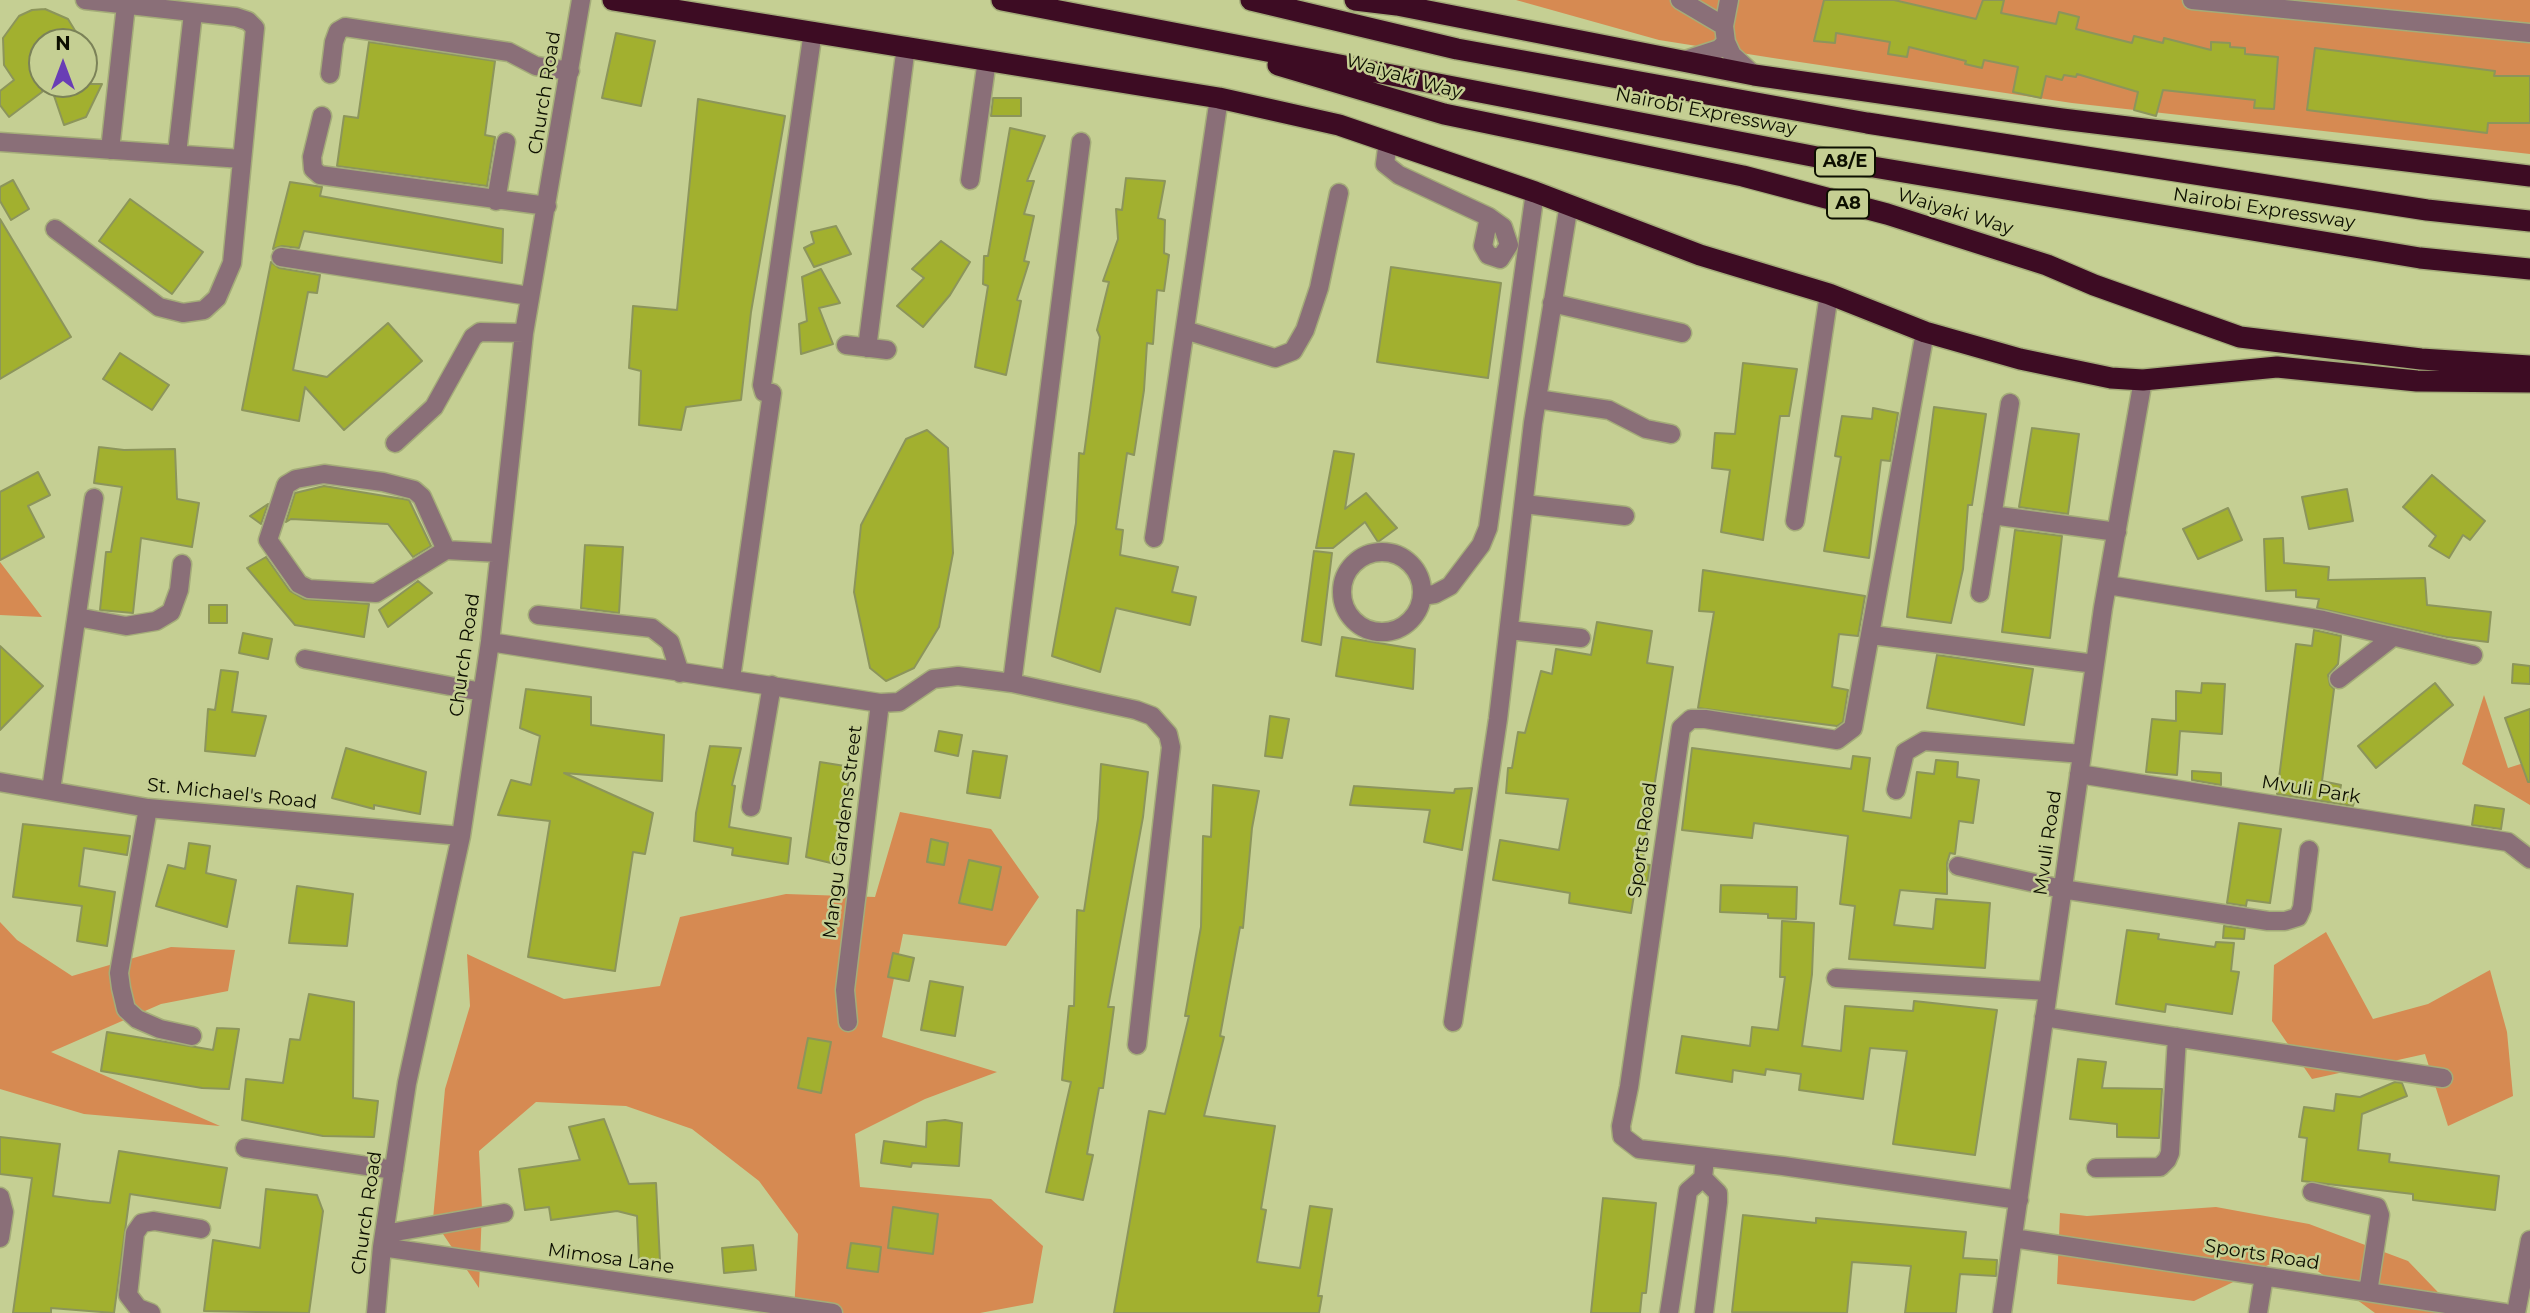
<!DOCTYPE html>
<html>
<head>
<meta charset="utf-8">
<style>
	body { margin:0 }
	#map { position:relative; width:2530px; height:1313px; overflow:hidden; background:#c5cf93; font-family:Montserrat,sans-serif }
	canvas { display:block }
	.north { position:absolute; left:28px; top:28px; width:70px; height:70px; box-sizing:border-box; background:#c5cf93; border:2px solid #7b8258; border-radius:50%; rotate:0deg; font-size:19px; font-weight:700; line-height:28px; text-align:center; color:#0d0f00 }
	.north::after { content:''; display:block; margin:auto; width:24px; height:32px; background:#693db5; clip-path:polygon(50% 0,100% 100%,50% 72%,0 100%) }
</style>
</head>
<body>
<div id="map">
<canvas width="2530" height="1313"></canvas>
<div class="north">N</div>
</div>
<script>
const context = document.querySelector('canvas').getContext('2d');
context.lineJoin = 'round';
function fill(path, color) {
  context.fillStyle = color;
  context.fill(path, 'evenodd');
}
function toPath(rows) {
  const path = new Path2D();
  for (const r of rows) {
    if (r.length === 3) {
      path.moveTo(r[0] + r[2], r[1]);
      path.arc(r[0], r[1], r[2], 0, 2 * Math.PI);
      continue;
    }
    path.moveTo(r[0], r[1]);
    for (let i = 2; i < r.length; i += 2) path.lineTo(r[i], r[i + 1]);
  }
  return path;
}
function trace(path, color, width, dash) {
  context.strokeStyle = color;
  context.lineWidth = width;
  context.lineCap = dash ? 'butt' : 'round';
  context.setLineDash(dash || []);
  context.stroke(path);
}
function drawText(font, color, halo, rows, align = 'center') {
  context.font = font + ' Montserrat,sans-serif';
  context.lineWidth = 5;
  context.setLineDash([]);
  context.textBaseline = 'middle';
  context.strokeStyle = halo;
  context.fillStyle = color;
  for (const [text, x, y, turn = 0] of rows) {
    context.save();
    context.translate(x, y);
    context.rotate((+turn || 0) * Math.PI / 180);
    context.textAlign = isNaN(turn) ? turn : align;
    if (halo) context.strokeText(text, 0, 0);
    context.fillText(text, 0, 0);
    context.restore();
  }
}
const green = toPath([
	[1516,0,2530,0,2530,154,2072,103,1773,58,1659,40],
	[0,562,42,617,0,615],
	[2484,695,2508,768,2530,761,2530,805,2462,764],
	[900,812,991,829,1039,897,1006,946,903,934,882,1037,997,1072,925,1099,855,1134,860,1187,991,1199,1043,1246,1033,1303,980,1313,794,1313,798,1234,759,1181,692,1129,626,1106,536,1102,479,1151,482,1209,479,1288,433,1219,445,1089,470,1006,467,954,564,999,660,986,680,917,786,894,875,897],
	[0,922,17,940,72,976,171,947,235,950,228,991,161,1004,51,1052,220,1126,84,1114,0,1089],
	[2326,932,2373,1019,2428,1004,2490,970,2507,1032,2513,1096,2448,1126,2425,1054,2312,1079,2272,1021,2274,965],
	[2216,1207,2309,1224,2408,1261,2458,1313,2375,1313,2293,1253,2194,1301,2057,1284,2060,1213,2087,1216]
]);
const building = toPath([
	[1824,0,1894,0,1976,19,1983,0,2004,0,2001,13,2056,24,2059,12,2079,17,2076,29,2132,43,2134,36,2163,43,2164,38,2211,50,2211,42,2230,43,2230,47,2245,48,2245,54,2278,57,2274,109,2254,108,2255,100,2163,90,2156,116,2134,110,2138,92,2077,74,2076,77,2064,75,2062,80,2046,76,2041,98,2013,92,2018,67,1984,60,1982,68,1965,64,1966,61,1909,47,1907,57,1888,54,1890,42,1836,33,1835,43,1814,41,1824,0],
	[45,9,68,19,82,42,42,42,42,92,9,117,0,105,0,91,14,80,4,65,3,38,19,16,32,10,45,9],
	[616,33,655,41,641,106,602,98,616,33],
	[369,42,495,61,485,135,495,137,487,186,337,166,344,116,358,118,369,42],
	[2315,48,2495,71,2494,76,2530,76,2530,123,2488,123,2487,133,2307,110,2315,48],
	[50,84,102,84,86,117,64,125,50,84],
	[993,98,1021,98,1021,116,991,116,993,98],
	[698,99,785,116,751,312,741,400,686,407,681,430,639,425,641,371,629,368,633,306,677,310,698,99],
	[1010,128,1045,136,1027,181,1034,181,1024,214,1034,216,1024,261,1029,262,1017,300,1021,301,1006,375,975,367,988,286,983,284,984,256,988,256,1010,128],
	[1126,178,1165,181,1158,218,1165,220,1164,253,1169,255,1164,291,1157,290,1153,344,1147,343,1144,390,1134,455,1127,453,1116,529,1123,530,1120,555,1178,567,1172,592,1196,597,1190,625,1116,608,1100,672,1052,656,1076,523,1079,453,1084,454,1100,337,1097,330,1109,282,1103,281,1118,239,1116,209,1122,210,1126,178],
	[13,180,29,209,11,220,0,201,0,187,13,180],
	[290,182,322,187,320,196,503,229,502,263,304,231,299,248,282,246,273,249,290,182],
	[130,199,203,252,172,294,99,241,130,199],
	[0,219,71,337,0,379,0,219],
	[836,226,851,254,814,267,804,248,814,243,811,232,836,226],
	[941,241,970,262,950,295,923,327,897,306,924,278,912,269,941,241],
	[271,262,279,268,320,275,317,293,308,292,293,370,327,377,388,323,422,361,344,430,305,387,299,421,242,410,271,262],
	[1391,267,1501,283,1488,378,1377,362,1391,267],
	[821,269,840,303,819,308,833,344,801,354,799,324,807,321,802,277,821,269],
	[120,353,169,385,152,410,103,379,120,353],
	[1743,363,1797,369,1789,416,1780,416,1763,540,1721,532,1730,470,1712,468,1715,433,1735,434,1743,363],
	[1934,407,1986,414,1972,505,1968,505,1963,569,1951,623,1907,617,1934,407],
	[1873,408,1898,413,1890,461,1881,460,1869,558,1824,551,1841,457,1835,456,1842,416,1872,419,1873,408],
	[2032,428,2079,434,2068,514,2019,507,2032,428],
	[927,430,948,448,953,553,939,627,914,668,886,681,870,668,854,592,861,525,906,439,927,430],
	[99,447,124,450,175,449,177,499,199,503,192,547,141,538,133,613,100,610,106,552,111,552,122,487,94,483,99,447],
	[1334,451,1354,454,1345,509,1366,493,1397,528,1378,542,1365,522,1333,548,1316,548,1334,451],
	[38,472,50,495,28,506,44,537,0,560,0,492,38,472],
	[2432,475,2485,521,2470,540,2463,535,2449,558,2429,546,2436,536,2403,507,2432,475],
	[324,486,409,500,431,546,413,557,388,524,291,519,286,522,295,493,324,486],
	[2347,489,2353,521,2309,529,2302,497,2347,489],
	[268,504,261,524,250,516,268,504],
	[2228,508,2242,540,2198,559,2183,529,2228,508],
	[2015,530,2062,536,2050,638,2002,632,2015,530],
	[2283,538,2284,563,2329,567,2328,580,2425,578,2427,605,2491,612,2488,642,2447,637,2317,608,2319,599,2296,597,2296,590,2266,591,2264,539,2283,538],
	[585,545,623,547,619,613,581,608,585,545],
	[1314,551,1332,553,1321,645,1302,641,1314,551],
	[266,557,290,591,304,599,369,604,364,637,295,625,247,568,266,557],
	[1703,570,1865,596,1858,636,1839,634,1832,687,1848,690,1843,722,1837,726,1698,708,1714,612,1699,611,1703,570],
	[418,581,432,593,388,627,379,610,418,581],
	[209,605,227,605,227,623,209,623,209,605],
	[1597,622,1652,631,1647,663,1673,667,1642,864,1650,865,1647,886,1636,883,1631,913,1569,903,1570,893,1493,880,1500,840,1559,850,1568,799,1506,793,1508,768,1512,768,1518,732,1525,733,1541,671,1552,674,1556,649,1591,655,1597,622],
	[2314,630,2341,636,2338,664,2328,675,2330,685,2334,689,2322,781,2341,785,2339,795,2355,798,2353,806,2277,794,2296,644,2312,646,2314,630],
	[243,633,272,639,268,659,239,653,243,633],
	[1342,637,1415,649,1413,689,1336,676,1342,637],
	[0,646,43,686,0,730,0,646],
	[1937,655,2033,669,2024,725,1927,708,1937,655],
	[2513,664,2530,666,2530,684,2512,683,2513,664],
	[221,670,238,672,232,712,266,716,255,756,205,751,208,709,215,710,221,670],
	[2202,683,2225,684,2222,734,2180,731,2177,775,2146,772,2152,719,2176,721,2176,691,2201,693,2202,683],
	[2435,683,2453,705,2376,768,2358,746,2435,683],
	[526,689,591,697,591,725,664,735,662,781,564,773,653,813,645,854,633,852,615,971,528,957,550,821,498,815,511,780,531,785,540,736,520,728,526,689],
	[2530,709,2530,782,2528,782,2505,718,2530,709],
	[1270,716,1289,719,1282,758,1265,756,1270,716],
	[939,731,962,735,958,756,935,751,939,731],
	[710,746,741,748,732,785,735,786,729,827,791,838,788,864,732,855,733,848,694,841,696,813,710,746],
	[346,748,426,772,420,814,374,805,374,809,332,798,346,748],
	[1692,748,1851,769,1853,756,1870,758,1863,811,1911,818,1917,772,1934,774,1936,760,1958,762,1957,777,1979,780,1973,823,1959,821,1955,854,1950,853,1947,863,1947,894,1900,890,1894,925,1933,929,1936,899,1990,903,1985,968,1849,959,1855,906,1840,904,1848,836,1754,823,1752,838,1682,830,1692,748],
	[973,751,1007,756,1000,798,967,793,973,751],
	[820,762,851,767,838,837,842,838,835,864,806,857,820,762],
	[1101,764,1148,772,1143,817,1108,1007,1114,1007,1103,1088,1099,1088,1087,1154,1093,1155,1083,1200,1046,1192,1071,1082,1062,1080,1069,1006,1074,1006,1077,910,1084,911,1098,819,1101,764],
	[2192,771,2221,773,2221,785,2192,780,2192,771],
	[1213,785,1259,791,1252,828,1243,928,1240,927,1220,1036,1224,1037,1204,1116,1275,1126,1261,1209,1266,1210,1257,1262,1300,1268,1310,1206,1332,1209,1318,1296,1322,1296,1319,1313,1114,1313,1149,1111,1165,1114,1189,1016,1185,1016,1201,927,1203,836,1211,837,1213,785],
	[1354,786,1454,793,1455,789,1472,788,1462,850,1424,842,1430,810,1350,805,1354,786],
	[2475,805,2504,809,2501,829,2472,825,2475,805],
	[2239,823,2281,829,2270,903,2247,900,2246,906,2227,903,2239,823],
	[23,824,130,836,127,855,84,848,79,886,115,892,107,946,77,941,82,906,13,897,23,824],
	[931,839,948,843,944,865,927,862,931,839],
	[189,843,210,846,206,873,236,880,227,927,156,906,168,865,185,869,189,843],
	[969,860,1001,867,992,910,959,903,969,860],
	[1721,885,1797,887,1796,919,1768,918,1768,914,1720,912,1721,885],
	[297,886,353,894,347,946,289,943,297,886],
	[1782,921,1814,923,1812,974,1802,1046,1841,1051,1845,1006,1913,1011,1914,1001,1997,1010,1975,1155,1893,1144,1907,1051,1870,1048,1863,1099,1799,1090,1801,1074,1766,1069,1765,1075,1733,1070,1732,1082,1676,1073,1682,1036,1750,1046,1752,1027,1778,1030,1785,977,1780,977,1782,921],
	[2224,926,2245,929,2244,939,2223,938,2224,926],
	[2127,930,2159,934,2158,939,2215,947,2216,942,2234,943,2231,971,2239,972,2232,1014,2166,1004,2165,1012,2116,1004,2127,930],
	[893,953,914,958,909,981,888,977,893,953],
	[930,981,963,987,955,1036,921,1030,930,981],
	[309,994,354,1002,353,1098,378,1101,374,1137,323,1136,242,1120,246,1079,283,1083,290,1039,300,1040,309,994],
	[217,1028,239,1029,229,1089,202,1088,101,1071,107,1032,213,1050,217,1028],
	[808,1038,831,1042,821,1093,798,1088,808,1038],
	[2078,1059,2106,1062,2102,1088,2162,1089,2159,1138,2117,1137,2117,1124,2070,1119,2078,1059],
	[2395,1082,2402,1083,2407,1096,2362,1114,2358,1150,2390,1154,2389,1162,2499,1176,2495,1210,2413,1200,2413,1194,2302,1181,2307,1138,2299,1137,2304,1107,2334,1111,2336,1094,2360,1097,2395,1082],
	[604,1119,629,1184,656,1183,660,1261,639,1262,637,1216,617,1211,551,1220,549,1207,525,1210,519,1169,580,1160,569,1127,604,1119],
	[945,1120,962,1123,959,1166,912,1163,911,1167,881,1163,884,1141,926,1147,927,1122,945,1120],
	[0,1137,60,1144,53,1196,90,1201,110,1203,119,1151,227,1168,220,1208,130,1194,114,1313,51,1308,51,1313,13,1313,32,1178,0,1174,0,1137],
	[266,1189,317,1195,323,1211,309,1313,204,1311,213,1240,260,1248,266,1189],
	[1603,1198,1656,1203,1646,1293,1642,1293,1640,1313,1591,1313,1603,1198],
	[893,1207,938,1214,933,1254,888,1248,893,1207],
	[1743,1215,1816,1223,1816,1218,1966,1232,1963,1258,1997,1260,1996,1276,1960,1274,1956,1313,1905,1313,1911,1266,1852,1262,1847,1313,1732,1312,1743,1215],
	[851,1243,881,1247,878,1272,847,1268,851,1243],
	[753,1245,756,1270,724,1273,722,1248,753,1245]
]);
const minor = toPath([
	[1680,0,1724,26],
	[1729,0,1724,26,1726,42,1732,55,1754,75],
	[2192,0,2530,33],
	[1682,61,1719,49,1726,42],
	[330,74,334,42,338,31,345,27,509,52,536,66,570,71],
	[322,116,312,157,313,169,320,175,547,206],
	[1388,141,1385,164,1399,175,1489,217,1503,227,1509,245,1500,259,1488,255,1483,246,1489,217],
	[0,142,242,159],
	[110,150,126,5],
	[177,154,193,13],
	[970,180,987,60],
	[496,201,506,142],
	[55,229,159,307,183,313,204,310,217,298,232,263,255,28,248,21,236,17,85,0],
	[281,257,529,296],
	[1552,303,1682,333],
	[1185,330,1275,358,1293,351,1305,330,1319,288,1339,193],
	[1925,332,1853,728,1837,740,1705,719,1691,719,1681,728,1629,1087,1621,1126,1622,1136,1639,1149,1783,1166,2019,1200],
	[846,345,887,350],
	[867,348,906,46],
	[1537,399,1609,410,1646,429,1671,434],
	[395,443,434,407,473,337,480,332,524,333],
	[1524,504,1625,516],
	[1992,515,2117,532],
	[1795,521,1829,294],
	[1154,538,1219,98],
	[446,550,422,497,414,490,383,482,324,474,296,479,286,485,268,540,299,584,309,589,376,593,446,550,499,553],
	[1382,592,40],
	[2108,585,2323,620,2473,655],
	[1980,593,2010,403],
	[1422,596,1435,594,1450,586,1481,545,1488,528,1535,192],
	[538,615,652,628,670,642,680,673],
	[77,617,126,626,156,621,171,612,179,590,182,564],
	[1509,630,1581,638],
	[1872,635,2095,664],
	[490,642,880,703],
	[305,659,482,692],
	[731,678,772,393,764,392,762,385,813,31],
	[2339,679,2393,637],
	[1012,683,1081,142],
	[2079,774,2508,842,2530,859],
	[0,782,148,808,461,836],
	[51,790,94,498],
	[1896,790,1905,752,1924,741,2082,754],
	[751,807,772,685],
	[148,808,119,973,121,988,126,1009,137,1019,160,1029,192,1036],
	[1958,866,2062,889,2268,921,2285,921,2298,917,2302,908,2309,850],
	[1836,978,2048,991],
	[2044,1017,2443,1078],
	[848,1022,845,990,880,703,899,702,933,679,958,676,1012,683,1136,710,1152,716,1168,734,1171,747,1137,1045],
	[1453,1022,1498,719,1533,423,1569,204],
	[245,1148,394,1170],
	[2096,1168,2160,1167,2167,1160,2170,1153,2177,1037],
	[1703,1178,1718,1193,1718,1202,1704,1313],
	[2312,1192,2377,1207,2380,1215,2368,1292],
	[0,1197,4,1212,0,1238],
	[384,1234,504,1213],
	[2013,1238,2505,1313],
	[382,1247,833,1313],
	[151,1313,138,1308,128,1295,135,1233,142,1223,154,1221,201,1229],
	[376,1313,382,1247,407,1083,461,836,490,642,524,333,581,0],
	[1669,1313,1688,1191,1703,1178,1705,1158],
	[2002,1313,2103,608,2143,380],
	[2258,1313,2264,1276],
	[2516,1313,2530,1240]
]);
const highway = toPath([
	[613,0,1219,98,1339,125,1535,192,1700,255,1829,294,1925,332,2020,359,2111,378,2143,380,2277,367,2417,381,2530,382],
	[1002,0,1843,162,2420,258,2530,269],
	[1251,0,1457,49,1867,123,2427,210,2530,221],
	[1355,0,1397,5,1754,75,2062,119,2530,176],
	[1278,65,1444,114,1743,176,1887,214,2047,265,2094,285,2240,337,2421,359,2530,366]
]);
const shields = [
	[1845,162,60],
	[1848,204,42]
];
const shieldNames = [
	["A8/E",1845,162],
	["A8",1848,204]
];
const streetNames = [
	["Waiyaki Way",1404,77,16],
	["Church Road",545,93,-81],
	["Nairobi Expressway",1706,112,11],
	["Nairobi Expressway",2264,209,9],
	["Waiyaki Way",1955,212,17],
	["Church Road",465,655,-82],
	["Mvuli Park",2311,790,9],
	["St. Michael's Road",232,794,6],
	["Mangu Gardens Street",843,832,-83],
	["Sports Road",1643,840,-82],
	["Mvuli Road",2048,843,-82],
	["Church Road",367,1213,-82],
	["Sports Road",2262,1255,9],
	["Mimosa Lane",611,1259,8]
];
fill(green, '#d68a52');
fill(building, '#a2b02f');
trace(building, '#8c955b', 2);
trace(minor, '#a4ac79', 21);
trace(highway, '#a4ac79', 24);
trace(minor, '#8a6f78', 18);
trace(highway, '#3d0c23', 21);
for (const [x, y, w] of shields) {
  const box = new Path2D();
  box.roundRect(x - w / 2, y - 14.5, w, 29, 5);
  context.fillStyle = '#c5cf93';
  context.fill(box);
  trace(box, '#0d0f00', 2);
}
drawText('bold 18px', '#0d0f00', null, shieldNames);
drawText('19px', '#0d0f00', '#c5cf93', streetNames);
</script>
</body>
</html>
